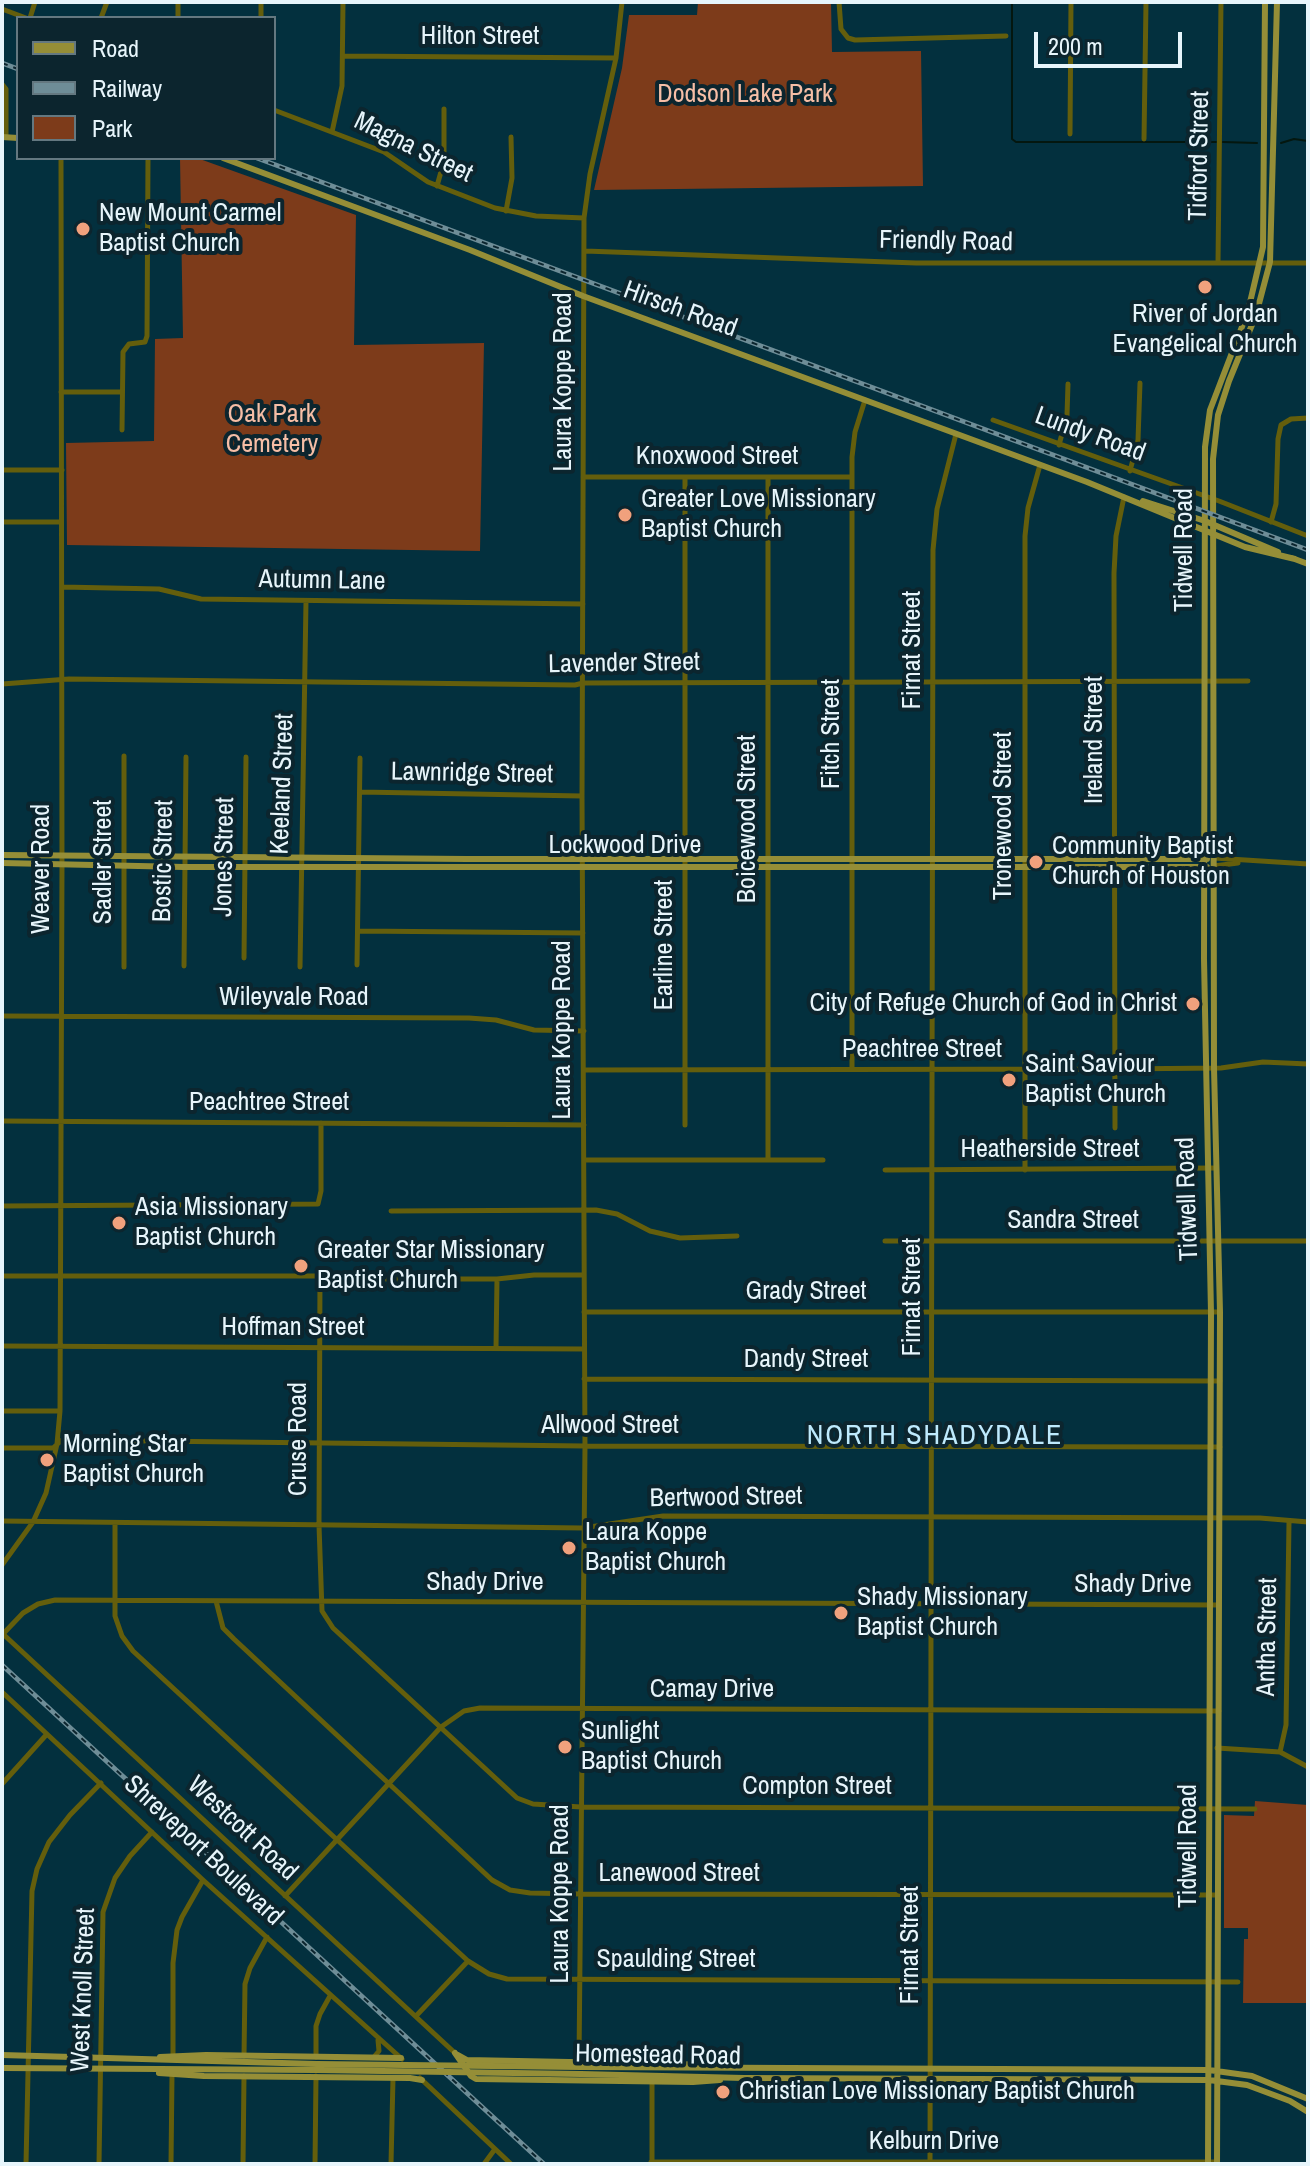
<!DOCTYPE html>
<html>
<head>
<meta charset="utf-8">
<style>
	body { margin:0 }
	#map { position:relative; width:1310px; height:2166px; overflow:hidden; background:#03303e; font-family:"Archivo Narrow",sans-serif }
	canvas { display:block }
	.frame { position:absolute; inset:0; border:4px solid #e7f5fb; pointer-events:none }
	.legend { position:absolute; left:16px; top:16px; width:260px; height:144px; box-sizing:border-box; background:#0c252e; border:2px solid #647880; margin:0; padding:10px 14px; list-style:none; font-size:24px; color:#e7f5fb }
	.legend li { display:flex; align-items:center; gap:16px; height:40px }
	.legend b { width:40px; border:2px solid #647880 }
	.scale { position:absolute; left:1034px; top:32px; width:148px; height:36px; box-sizing:border-box; border:4px solid #e7f5fb; border-top:0; padding-left:10px; font-size:24px; line-height:28px; white-space:nowrap; color:#e7f5fb; -webkit-text-stroke:6px #0c252e; paint-order:stroke }
</style>
</head>
<body>
<div id="map">
<canvas width="1310" height="2166"></canvas>
<div class="frame"></div>
<ul class="legend">
<li><b style="height:10px;background:#958e37"></b>Road</li>
<li><b style="height:10px;background:#6e8d97"></b>Railway</li>
<li><b style="height:22px;background:#7d3b1a"></b>Park</li>
</ul>
<div class="scale">200 m</div>
</div>
<script>
const context = document.querySelector('canvas').getContext('2d');
context.lineJoin = 'round';
function fill(path, color) {
  context.fillStyle = color;
  context.fill(path, 'evenodd');
}
function toPath(rows) {
  const path = new Path2D();
  for (const r of rows) {
    path.moveTo(r[0], r[1]);
    for (let i = 2; i < r.length; i += 2) path.lineTo(r[i], r[i + 1]);
  }
  return path;
}
function trace(path, color, width, dash) {
  context.strokeStyle = color;
  context.lineWidth = width;
  context.lineCap = dash ? 'butt' : 'round';
  context.setLineDash(dash || []);
  context.stroke(path);
}
function drawText(font, color, halo, rows, align = 'center') {
  context.font = font + ' "Archivo Narrow",sans-serif';
  context.lineWidth = 8;
  context.setLineDash([]);
  context.textBaseline = 'middle';
  context.strokeStyle = halo;
  context.fillStyle = color;
  for (const [text, x, y, turn = 0] of rows) {
    context.save();
    context.translate(x, y);
    context.rotate((+turn || 0) * Math.PI / 180);
    context.textAlign = isNaN(turn) ? turn : align;
    if (halo) context.strokeText(text, 0, 0);
    context.fillText(text, 0, 0);
    context.restore();
  }
}
const green = toPath([
	[698,2,831,2,832,52,921,51,923,186,594,190,622,68,629,15,697,15],
	[180,158,197,158,356,215,354,345,484,343,480,551,67,545,66,443,154,441,155,339,183,338],
	[1255,1801,1308,1805,1308,2003,1243,2003,1244,1939,1248,1939,1248,1928,1224,1928,1224,1815,1254,1816]
]);
const stream = toPath([
	[1012,2,1012,139,1016,142,1216,142],
	[1223,142,1257,143],
	[1281,143,1294,139,1308,141]
]);
const minor = toPath([
	[261,2,261,18],
	[839,2,841,29,848,38,855,40,1006,36],
	[2,9,26,18],
	[30,18,35,2],
	[101,18,107,2],
	[178,18,178,2],
	[343,56,616,58],
	[2,84,6,89,6,137],
	[274,110,384,152,428,182,495,208,536,216,584,218],
	[332,132,342,86,343,2],
	[1070,134,1071,2],
	[1144,139,1146,2],
	[437,186,444,161,444,109],
	[506,211,512,178,511,137],
	[585,251,916,263,1308,263],
	[1218,263,1221,2],
	[61,392,122,392],
	[993,420,1219,501,1308,536],
	[122,430,123,352,129,344,145,342,147,336,148,158],
	[1059,445,1067,415,1068,384],
	[2,470,62,470],
	[1130,471,1138,440,1140,383],
	[583,477,851,477],
	[768,477,768,1160],
	[2,522,61,522],
	[1271,522,1276,504,1278,439,1281,425,1291,419,1308,418],
	[62,587,159,589,201,599,583,604],
	[2,684,69,679,575,685,583,683,1248,681],
	[360,792,582,796],
	[1214,858,1308,864],
	[1214,866,1238,863],
	[358,931,583,933],
	[244,958,246,757],
	[357,965,360,758],
	[184,966,186,757],
	[124,967,124,756],
	[300,967,306,601],
	[2,1016,469,1018,496,1020,534,1030,584,1031],
	[852,1069,852,457,855,432,865,400],
	[584,1070,1115,1069,1221,1068,1263,1062,1308,1064],
	[2,1121,584,1125],
	[685,1125,685,477],
	[1115,1128,1114,573,1116,536,1124,497],
	[584,1160,823,1160],
	[885,1170,1215,1168],
	[1025,1170,1025,536,1028,508,1040,465],
	[2,1206,318,1204,321,1191,321,1123],
	[391,1211,596,1210,617,1214,650,1231,680,1238,737,1236],
	[885,1241,1308,1241],
	[2,1276,320,1276,319,1525,322,1611,333,1628,517,1798,533,1804,581,1807,1255,1809],
	[386,1279,497,1279,534,1275,584,1275],
	[584,1312,1220,1312],
	[2,1346,584,1349],
	[496,1348,497,1279],
	[584,1379,1220,1381],
	[2,1411,60,1411],
	[2,1448,53,1448,62,1440,585,1446,1220,1447],
	[2,1521,583,1528,663,1516,1260,1518,1308,1522],
	[115,1523,115,1616,122,1636,133,1651,468,1961,489,1974,507,1979,1238,1982],
	[2,1565,33,1522,46,1493,57,1444,60,1411,62,865,61,158],
	[216,1601,223,1628,234,1639,492,1880,510,1890,530,1893,581,1894,1218,1895],
	[3,1634,23,1613,38,1604,55,1600,1219,1605],
	[3,1634,455,2053],
	[2,1692,203,1880,402,2059],
	[1217,1748,1280,1752,1308,1767],
	[1280,1752,1286,1725,1289,1522],
	[2,1784,47,1734],
	[285,1896,441,1727,464,1711,480,1708,1219,1711],
	[416,2016,468,1961],
	[173,2056,173,1963,177,1930,182,1917,203,1880],
	[244,2056,245,1984,250,1968,267,1937],
	[316,2057,316,2026,320,2014,330,1996],
	[374,2057,379,2051,378,2040],
	[579,2061,585,1446,582,796,584,218,590,174,616,58,622,2],
	[420,2078,511,2164],
	[652,2082,652,2164],
	[651,2162,1217,2162],
	[26,2164,32,1891,37,1869,49,1842,70,1815,101,1783],
	[99,2164,103,1912,115,1878,130,1856,152,1832],
	[171,2164,172,2075],
	[243,2164,244,2076],
	[315,2164,316,2076],
	[391,2164,393,2078],
	[484,2164,495,2149],
	[930,2164,933,550,937,509,956,434]
]);
const major = toPath([
	[2,137,18,138],
	[223,158,470,250,583,296,1087,482,1245,547,1295,559],
	[1143,501,1205,521,1278,552],
	[1292,558,1308,564],
	[2,855,467,859,1207,859],
	[2,863,184,867,1207,867],
	[455,2053,471,2076,476,2079,693,2082,720,2080],
	[2,2055,317,2064],
	[458,2055,467,2060,722,2065],
	[160,2057,206,2055,401,2058],
	[581,2067,1209,2070,1252,2076,1308,2099],
	[2,2068,316,2070],
	[159,2073,204,2076,410,2078,422,2080],
	[581,2074,744,2078,1209,2080,1247,2085,1290,2101,1308,2112],
	[1208,2164,1211,1313,1204,959,1205,447,1210,410,1248,311,1263,247,1265,2],
	[1217,2164,1220,1312,1214,1068,1213,459,1218,415,1229,381,1256,315,1270,262,1277,2]
]);
const rail = toPath([
	[2,63,18,69],
	[257,158,1308,550],
	[2,1665,544,2164]
]);
const majorBridge = toPath([
	[317,2064,581,2067],
	[316,2070,581,2074]
]);
const markers = [
	[83,229,8,"#f1a17d"],
	[1205,287,8,"#f1a17d"],
	[625,515,8,"#f1a17d"],
	[1036,862,8,"#f1a17d"],
	[1193,1004,8,"#f1a17d"],
	[1009,1080,8,"#f1a17d"],
	[119,1223,8,"#f1a17d"],
	[301,1266,8,"#f1a17d"],
	[47,1460,8,"#f1a17d"],
	[569,1548,8,"#f1a17d"],
	[841,1613,8,"#f1a17d"],
	[565,1747,8,"#f1a17d"],
	[723,2092,8,"#f1a17d"]
];
const streetNames = [
	["Hilton Street",480,37],
	["Magna Street",413,148,26],
	["Tidford Street",1200,156,-89],
	["Friendly Road",946,242,1],
	["Hirsch Road",680,310,20],
	["Laura Koppe Road",564,382,-90],
	["Lundy Road",1090,435,20],
	["Knoxwood Street",717,457],
	["Tidwell Road",1185,550,-90],
	["Autumn Lane",322,581,1],
	["Firnat Street",913,650,-90],
	["Lavender Street",624,664,-1],
	["Fitch Street",832,734,-90],
	["Ireland Street",1095,740,-90],
	["Lawnridge Street",472,774,1],
	["Keeland Street",283,784,-88],
	["Tronewood Street",1004,816,-90],
	["Boicewood Street",748,819,-90],
	["Lockwood Drive",625,846],
	["Jones Street",225,857,-89],
	["Bostic Street",164,861,-89],
	["Sadler Street",104,862,-90],
	["Weaver Road",42,869,-90],
	["Earline Street",665,945,-90],
	["Wileyvale Road",294,998],
	["Laura Koppe Road",563,1030,-90],
	["Peachtree Street",922,1050],
	["Peachtree Street",269,1103],
	["Heatherside Street",1050,1150],
	["Tidwell Road",1188,1199,-92],
	["Sandra Street",1073,1221],
	["Grady Street",806,1292],
	["Firnat Street",913,1297,-90],
	["Hoffman Street",293,1328],
	["Dandy Street",806,1360],
	["Allwood Street",610,1426],
	["Cruse Road",299,1439,-90],
	["Bertwood Street",726,1498,-1],
	["Shady Drive",485,1583],
	["Shady Drive",1133,1585],
	["Antha Street",1268,1637,-89],
	["Camay Drive",712,1690],
	["Compton Street",817,1787],
	["Westcott Road",242,1829,43],
	["Tidwell Road",1189,1846,-90],
	["Shreveport Boulevard",203,1851,43],
	["Lanewood Street",679,1874],
	["Laura Koppe Road",561,1894,-90],
	["Firnat Street",911,1945,-90],
	["Spaulding Street",676,1960],
	["West Knoll Street",84,1990,-88],
	["Homestead Road",658,2056,1],
	["Kelburn Drive",934,2142]
];
const parkNames = [
	["Dodson Lake Park",745,95],
	["Oak Park",272,415],
	["Cemetery",272,445]
];
const poiNames = [
	["New Mount Carmel",99,214],
	["Baptist Church",99,244],
	["River of Jordan",1205,315,"center"],
	["Evangelical Church",1205,345,"center"],
	["Greater Love Missionary",641,500],
	["Baptist Church",641,530],
	["Community Baptist",1052,847],
	["Church of Houston",1052,877],
	["City of Refuge Church of God in Christ",1177,1004,"right"],
	["Saint Saviour",1025,1065],
	["Baptist Church",1025,1095],
	["Asia Missionary",135,1208],
	["Baptist Church",135,1238],
	["Greater Star Missionary",317,1251],
	["Baptist Church",317,1281],
	["Morning Star",63,1445],
	["Baptist Church",63,1475],
	["Laura Koppe",585,1533],
	["Baptist Church",585,1563],
	["Shady Missionary",857,1598],
	["Baptist Church",857,1628],
	["Sunlight",581,1732],
	["Baptist Church",581,1762],
	["Christian Love Missionary Baptist Church",739,2092]
];
const neighbourhoodNames = [
	["NORTH SHADYDALE",935,1436]
];
fill(green, '#7d3b1a');
trace(stream, '#04170f', 2);
trace(minor, '#645e0c', 5);
trace(major, '#958e37', 6);
trace(rail, '#6e8d97', 5);
trace(rail, '#0c252e', 2, [6]);
trace(majorBridge, '#958e37', 6);
for (const [x, y, r, color] of markers) {
  const dot = new Path2D();
  dot.arc(x, y, r, 0, 2 * Math.PI);
  context.fillStyle = color;
  context.fill(dot);
  trace(dot, '#0c252e', 3);
}
drawText('26px', '#e7f5fb', '#0c252e', streetNames);
drawText('26px', '#f6bea6', '#0c252e', parkNames);
drawText('26px', '#e7f5fb', '#0c252e', poiNames, 'left');
context.letterSpacing = '2px';
drawText('28px', '#beeafd', '#0c252e', neighbourhoodNames);
context.letterSpacing = '0px';
</script>
</body>
</html>
